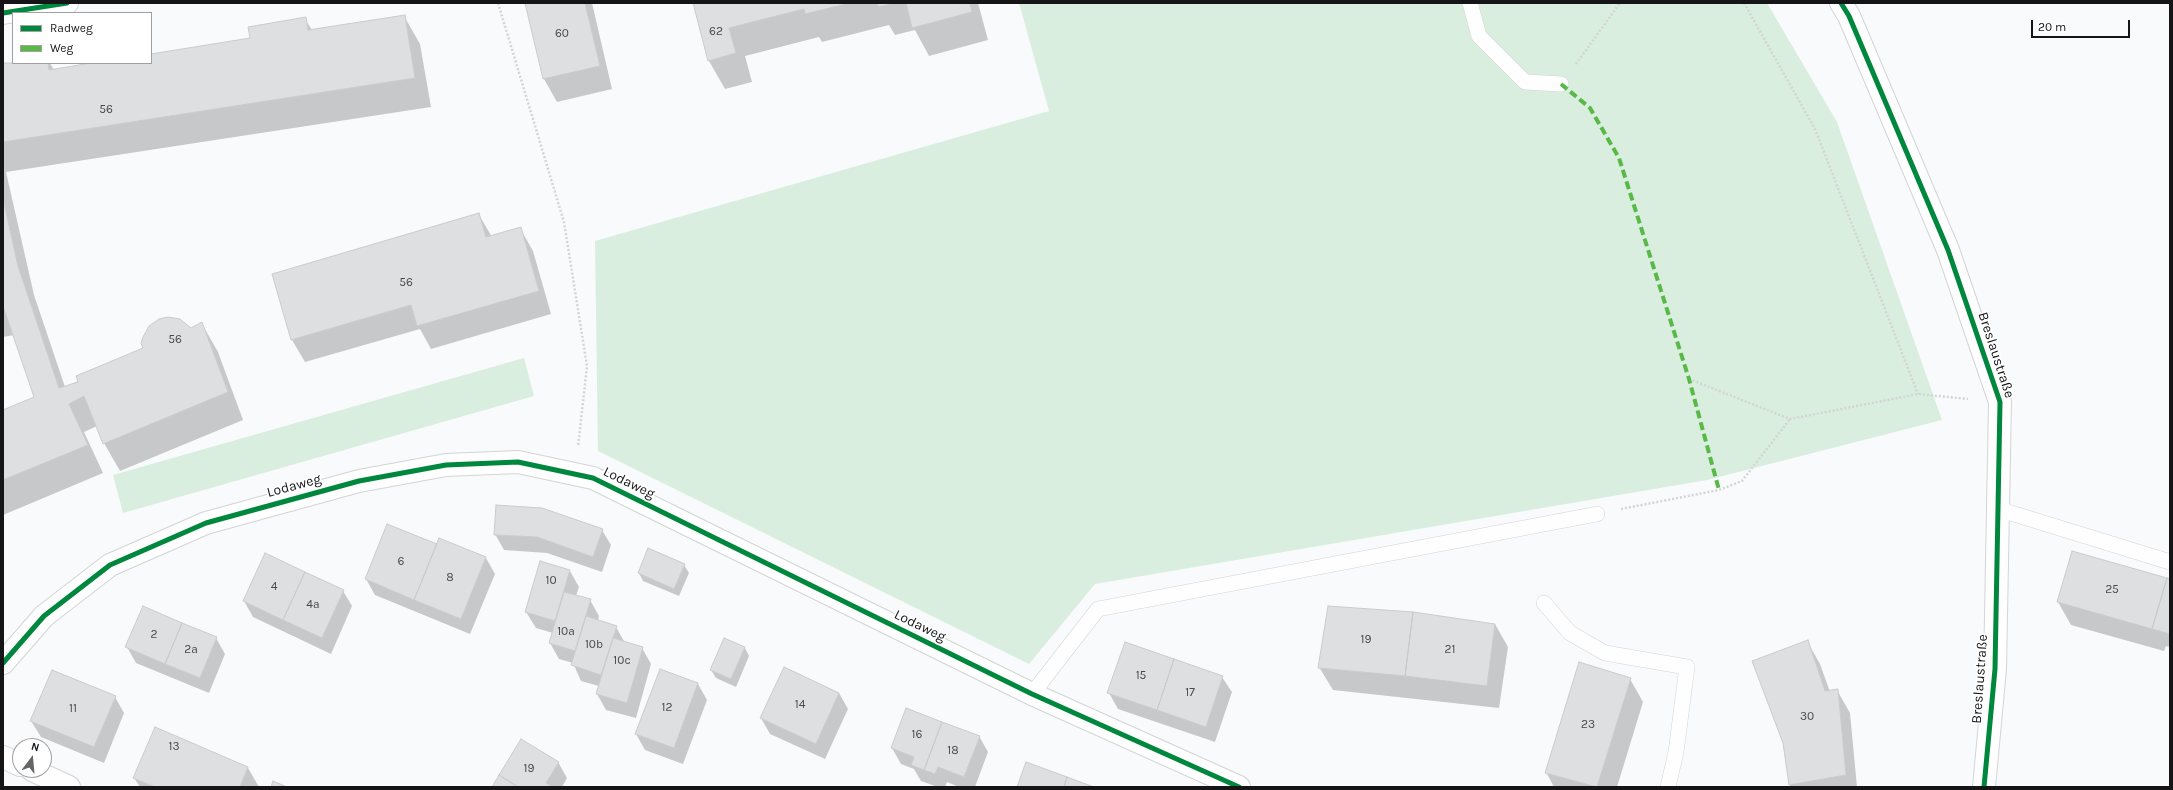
<!DOCTYPE html>
<html>
<head>
<meta charset="utf-8">
<style>
	body { margin:0 }
	#map { position:relative; width:2173px; height:790px; overflow:hidden; background:#f8fafc; font-family:Karla,sans-serif }
	canvas { display:block }
	.frame { position:absolute; inset:0; border:4px solid #151517; pointer-events:none }
	.legend { position:absolute; left:12px; top:12px; width:140px; height:52px; box-sizing:border-box; background:#fff; border:1px solid #a1a1a2; margin:0; padding:5px 7px; list-style:none; font-size:12px; color:#151517 }
	.legend li { display:flex; align-items:center; gap:8px; height:20px }
	.legend b { width:20px; border:1px solid #a1a1a2 }
	.north { position:absolute; left:12px; top:738px; width:40px; height:40px; box-sizing:border-box; background:#fff; border:1px solid #a1a1a2; border-radius:50%; rotate:16deg; font-size:11px; font-weight:700; line-height:16px; text-align:center; color:#151517 }
	.north::after { content:''; display:block; margin:auto; width:14px; height:18px; background:#646567; clip-path:polygon(50% 0,100% 100%,50% 72%,0 100%) }
	.scale { position:absolute; left:2031px; top:20px; width:99px; height:18px; box-sizing:border-box; border:2px solid #151517; border-top:0; padding-left:5px; font-size:12px; line-height:14px; white-space:nowrap; color:#151517; -webkit-text-stroke:3px #fff; paint-order:stroke }
</style>
</head>
<body>
<div id="map">
<canvas width="2173" height="790"></canvas>
<div class="frame"></div>
<ul class="legend">
<li><b style="height:5px;background:#00873e"></b>Radweg</li>
<li><b style="height:5px;background:#58b947"></b>Weg</li>
</ul>
<div class="north">N</div>
<div class="scale">20 m</div>
</div>
<script>
const context = document.querySelector('canvas').getContext('2d');
context.lineJoin = 'round';
function fill(path, color) {
  context.fillStyle = color;
  context.fill(path, 'evenodd');
}
function toPath(rows) {
  const path = new Path2D();
  for (const r of rows) {
    path.moveTo(r[0], r[1]);
    for (let i = 2; i < r.length; i += 2) path.lineTo(r[i], r[i + 1]);
  }
  return path;
}
function trace(path, color, width, dash) {
  context.strokeStyle = color;
  context.lineWidth = width;
  context.lineCap = dash ? 'butt' : 'round';
  context.setLineDash(dash || []);
  context.stroke(path);
}
function drawText(font, color, halo, rows, align = 'center') {
  context.font = font + ' Karla,sans-serif';
  context.lineWidth = 3.5;
  context.setLineDash([]);
  context.textBaseline = 'middle';
  context.strokeStyle = halo;
  context.fillStyle = color;
  for (const [text, x, y, turn = 0] of rows) {
    context.save();
    context.translate(x, y);
    context.rotate((+turn || 0) * Math.PI / 180);
    context.textAlign = isNaN(turn) ? turn : align;
    if (halo) context.strokeText(text, 0, 0);
    context.fillText(text, 0, 0);
    context.restore();
  }
}
const green = toPath([
	[1019,3,1767,3,1837,122,1942,420,1707,480,1095,584,1029,664,598,451,595,241,1049,111],
	[524,358,534,396,123,513,113,475]
]);
const shadow = toPath([
	[526,3,592,3,612,89,557,102,544,79],
	[694,3,978,3,988,40,929,56,915,30,895,35,889,25,822,42,819,37,745,56,752,82,725,89,709,61],
	[404,16,420,44,431,107,6,172,34,295,65,387,202,324,218,352,243,420,120,471,104,443,97,426,84,432,103,473,3,515,3,411,36,398,14,335,3,337,3,64,50,63,54,70,98,63,151,63,151,55,251,39,305,19,312,30],
	[479,215,492,237,520,228,533,251,551,314,431,349,420,329,305,362,292,340],
	[602,530,611,545,602,572,547,553,504,550,495,534],
	[486,558,495,574,470,634,375,595,366,579],
	[684,565,689,573,679,596,643,581,639,573],
	[570,571,579,587,576,596,590,600,599,616,598,621,616,627,625,643,642,648,651,664,636,718,606,710,597,694,599,686,581,681,573,663,559,659,550,643,553,633,536,628,526,612],
	[2170,580,2170,647,2166,646,2164,651,2071,625,2058,602],
	[343,591,352,606,331,654,253,617,244,601],
	[1495,624,1508,647,1499,708,1333,690,1319,667],
	[216,638,225,654,209,693,136,663,127,647],
	[725,640,745,648,749,656,736,687,716,678,711,670],
	[1807,641,1820,664,1830,692,1837,690,1850,713,1857,787,1791,787,1790,785,1784,743],
	[661,670,698,684,707,700,683,764,645,750,636,734],
	[1222,677,1232,692,1215,742,1118,709,1109,693],
	[1630,679,1643,702,1617,787,1554,787,1546,772],
	[839,693,848,709,825,759,770,734,761,718],
	[115,697,124,713,104,763,41,737,31,721],
	[979,736,988,752,975,787,959,787,947,782,945,787,938,787,921,781,914,769,901,764,892,748],
	[558,762,567,778,562,787,493,787],
	[248,768,259,787,140,787,134,778]
]);
const building = toPath([
	[525,3,585,3,600,66,543,79,525,3],
	[693,3,850,3,805,14,804,9,729,28,736,53,708,61,693,3],
	[877,3,895,3,878,7,877,3],
	[906,3,970,3,972,12,912,28,906,3],
	[405,15,415,78,3,142,3,63,48,63,49,70,91,63,151,63,151,54,250,38,248,27,306,17,308,30,405,15],
	[3,198,18,266,59,388,78,382,76,376,143,348,141,343,143,337,149,326,159,319,168,317,180,319,191,328,202,322,228,392,103,444,84,396,69,404,88,445,3,480,3,410,34,397,3,306,3,198],
	[479,213,486,237,521,227,539,291,417,326,411,305,291,340,272,274,479,213],
	[496,505,542,508,603,529,593,557,537,537,494,535,496,505],
	[387,524,437,544,414,600,365,579,387,524],
	[439,538,486,557,461,619,414,600,439,538],
	[648,548,685,564,674,589,638,573,648,548],
	[2072,551,2167,578,2152,629,2057,602,2072,551],
	[265,553,305,572,283,620,243,601,265,553],
	[540,561,570,570,555,621,525,612,540,561],
	[305,572,344,590,322,638,283,620,305,572],
	[2167,578,2170,579,2170,634,2152,629,2167,578],
	[564,592,591,599,575,651,549,643,564,592],
	[143,606,182,623,165,664,125,647,143,606],
	[1328,606,1413,612,1405,676,1318,668,1328,606],
	[1413,612,1495,624,1487,686,1405,676,1413,612],
	[586,616,617,626,601,675,571,665,586,616],
	[182,623,217,637,200,678,165,664,182,623],
	[613,638,643,647,627,703,596,694,613,638],
	[724,638,745,647,731,679,710,670,724,638],
	[1808,640,1825,691,1838,689,1846,775,1789,785,1783,743,1752,661,1808,640],
	[1125,642,1174,659,1157,710,1107,693,1125,642],
	[1174,659,1223,676,1206,727,1157,710,1174,659],
	[1579,662,1631,678,1597,787,1545,773,1579,662],
	[784,667,839,693,816,744,760,718,784,667],
	[660,669,698,683,674,748,635,734,660,669],
	[52,670,116,696,94,747,30,721,52,670],
	[906,708,942,722,924,770,911,765,914,757,891,748,906,708],
	[942,722,980,736,964,777,938,767,935,774,924,770,942,722],
	[155,727,248,767,240,787,155,787,133,778,155,727],
	[521,739,559,762,546,783,553,787,518,787,499,775,521,739],
	[1026,762,1067,777,1064,787,1017,787,1026,762],
	[499,775,518,787,492,787,499,775],
	[1067,777,1094,787,1064,787,1067,777],
	[273,781,287,787,271,787,273,781]
]);
const path = toPath([
	[498,3,564,222,587,366,578,447],
	[1744,3,1815,129,1918,394],
	[1576,64,1620,3],
	[1689,379,1790,419,1918,394,1968,399],
	[1621,509,1719,490,1742,481,1790,419]
]);
const lane = toPath([
	[1470,3,1479,36,1525,82,1561,84],
	[1998,509,2170,562],
	[1544,603,1570,633,1605,653,1687,667,1676,752,1668,787],
	[1032,694,1098,609,1597,514]
]);
const street = toPath([
	[1841,3,1849,16,1948,250,2000,402,1995,669,1984,787],
	[3,663,44,616,110,565,206,523,359,481,446,465,518,462,593,478,1032,694,1239,787],
	[3,757,20,765],
	[32,770,69,787]
]);
const secondary = toPath([
	[3,13,67,3]
]);
const quiet = toPath([
	[1561,84,1590,108,1619,158,1689,379,1719,490]
]);
const cycleway = toPath([
	[1841,3,1849,16,1948,250,2000,402,1995,669,1984,787],
	[3,13,67,3],
	[3,663,44,616,110,565,206,523,359,481,446,465,518,462,593,478,1032,694,1239,787]
]);
const numberNames = [
	["62",716,32],
	["60",562,34],
	["56",106,110],
	["56",406,283],
	["56",175,340],
	["6",401,562],
	["8",450,578],
	["10",551,581],
	["4",274,587],
	["25",2112,590],
	["4a",313,605],
	["10a",566,632],
	["2",154,635],
	["19",1366,640],
	["10b",594,645],
	["2a",191,650],
	["21",1450,650],
	["10c",622,661],
	["15",1141,676],
	["17",1190,693],
	["14",800,705],
	["12",667,708],
	["11",73,709],
	["30",1807,717],
	["23",1588,725],
	["16",917,735],
	["13",174,747],
	["18",953,751],
	["19",529,769]
];
const streetNames = [
	["Breslaustraße",1996,355,72],
	["Lodaweg",629,483,26],
	["Lodaweg",294,486,-15],
	["Lodaweg",920,626,26],
	["Breslaustraße",1980,679,-86]
];
fill(green, '#d9eedf');
fill(shadow, '#0003');
fill(building, '#dedfe0');
trace(building, '#cacbcd', 1);
trace(lane, '#d3d4d6', 16);
trace(street, '#d3d4d6', 24);
trace(secondary, '#d3d4d6', 24);
trace(path, '#d3d4d5', 2.5, [2, 2]);
trace(lane, '#fefeff', 15);
trace(street, '#fefeff', 22);
trace(secondary, '#fefeff', 22);
trace(quiet, '#58b947', 4, [8, 4]);
trace(cycleway, '#00873e', 5);
drawText('12px', '#474849', null, numberNames);
drawText('14px', '#151517', '#fff', streetNames);
</script>
</body>
</html>
